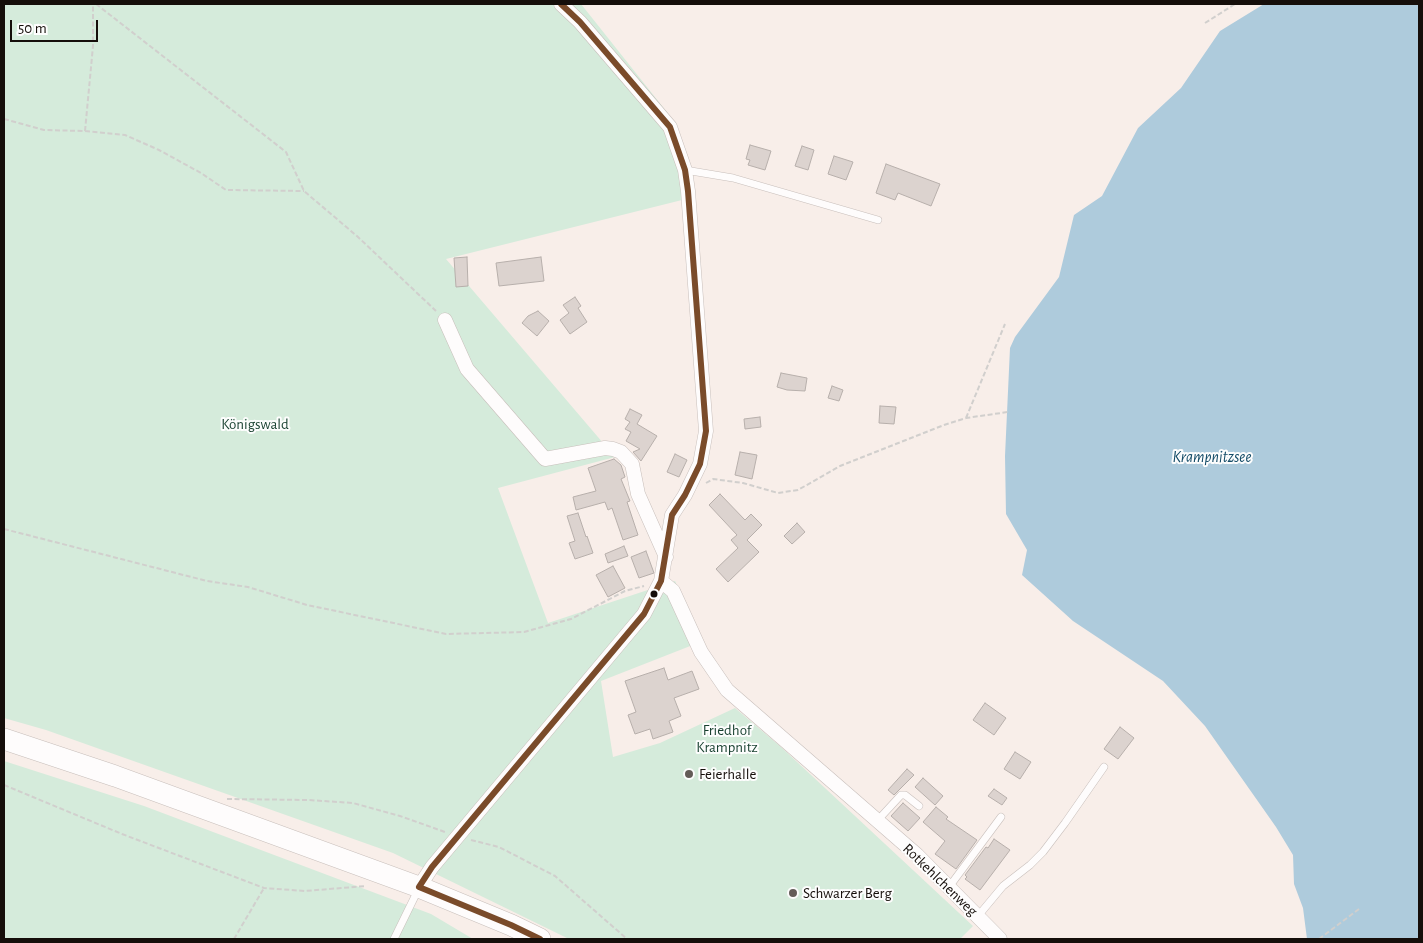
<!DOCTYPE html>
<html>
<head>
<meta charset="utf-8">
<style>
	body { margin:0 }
	#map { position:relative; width:1423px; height:943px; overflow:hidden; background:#f8eee9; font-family:"Alegreya Sans",sans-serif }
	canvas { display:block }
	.frame { position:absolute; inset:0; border:5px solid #150e0a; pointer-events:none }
	.scale { position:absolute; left:10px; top:20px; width:88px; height:22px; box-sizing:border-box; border:2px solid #150e0a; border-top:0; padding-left:6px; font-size:15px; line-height:18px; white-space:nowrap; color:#150e0a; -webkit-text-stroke:4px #fdfdfd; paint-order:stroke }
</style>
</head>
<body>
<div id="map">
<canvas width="1423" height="943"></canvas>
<div class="frame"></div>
<div class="scale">50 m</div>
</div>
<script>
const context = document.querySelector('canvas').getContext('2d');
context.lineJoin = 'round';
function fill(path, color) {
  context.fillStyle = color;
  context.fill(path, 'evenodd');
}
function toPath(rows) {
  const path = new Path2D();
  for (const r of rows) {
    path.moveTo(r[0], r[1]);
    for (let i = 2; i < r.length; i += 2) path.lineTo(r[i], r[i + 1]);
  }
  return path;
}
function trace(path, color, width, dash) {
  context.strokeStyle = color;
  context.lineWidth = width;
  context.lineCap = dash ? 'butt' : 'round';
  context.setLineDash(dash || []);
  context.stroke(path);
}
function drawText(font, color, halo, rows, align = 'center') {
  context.font = font + ' "Alegreya Sans",sans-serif';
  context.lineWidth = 4;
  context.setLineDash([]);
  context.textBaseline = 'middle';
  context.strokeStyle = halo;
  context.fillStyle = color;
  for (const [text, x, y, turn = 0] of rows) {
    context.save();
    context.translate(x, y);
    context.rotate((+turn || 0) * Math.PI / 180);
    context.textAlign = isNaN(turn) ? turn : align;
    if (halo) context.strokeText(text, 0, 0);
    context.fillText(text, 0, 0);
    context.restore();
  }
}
const green = toPath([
	[4,4,581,4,674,121,694,197,446,259,615,457,498,488,548,623,675,581,703,641,601,681,613,757,660,743,735,708,781,747,973,926,960,939,569,939,393,853,46,730,4,718],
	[4,761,144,806,431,914,473,939,4,939]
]);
const water = toPath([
	[1264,4,1419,4,1419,939,1307,939,1303,908,1294,884,1293,855,1276,827,1205,726,1163,681,1073,621,1022,575,1027,550,1006,514,1005,456,1010,348,1015,337,1059,277,1074,215,1102,196,1138,128,1181,88,1220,31]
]);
const building = toPath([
	[750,145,771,151,765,170,748,165,750,160,746,159,750,145],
	[802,146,814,150,808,170,795,166,802,146],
	[834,156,853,162,846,180,828,174,834,156],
	[886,164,940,184,931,206,898,193,895,200,876,193,886,164],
	[467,257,468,286,456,287,454,258,467,257],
	[541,257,544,281,499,286,496,263,541,257],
	[575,297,581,306,578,308,587,322,570,334,560,320,569,313,563,305,575,297],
	[538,311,549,321,537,336,522,323,528,316,538,311],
	[781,373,807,378,805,391,787,390,777,387,781,373],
	[832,386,843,390,839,401,828,398,832,386],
	[880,406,896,407,894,424,879,423,880,406],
	[630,409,642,415,637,424,657,436,641,461,633,452,640,449,626,441,631,432,625,429,630,422,625,419,630,409],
	[760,417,761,427,745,429,744,419,760,417],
	[740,452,757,455,752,479,735,475,740,452],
	[675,454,687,460,679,477,667,472,675,454],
	[614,459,621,465,625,477,621,479,630,501,627,502,638,535,623,540,612,508,608,510,605,502,576,510,573,497,596,491,588,468,614,459],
	[720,494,745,520,751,514,762,525,747,540,759,552,728,582,716,569,738,548,731,540,737,535,709,505,720,494],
	[578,513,586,537,587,536,593,553,575,559,569,543,575,541,567,516,578,513],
	[797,523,805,532,792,544,784,536,797,523],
	[624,546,628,556,608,563,605,554,624,546],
	[646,551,654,573,639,578,631,557,646,551],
	[613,566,625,588,608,597,596,575,613,566],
	[664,668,668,680,692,671,699,689,674,698,681,716,669,721,673,732,653,739,650,729,635,734,628,715,636,712,625,681,664,668],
	[985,703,1006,718,994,735,973,720,985,703],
	[1120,727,1134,738,1118,759,1104,749,1120,727],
	[1015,752,1031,762,1020,779,1004,769,1015,752],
	[907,769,914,775,894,795,888,790,907,769],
	[923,778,943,796,935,805,915,787,923,778],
	[994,789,1007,798,1002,805,988,796,994,789],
	[903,803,920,818,908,831,891,816,903,803],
	[936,807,948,817,946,819,977,840,956,869,935,854,945,841,923,822,936,807],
	[994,839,1010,850,980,890,965,879,967,877,965,875,986,847,988,848,994,839]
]);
const path = toPath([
	[96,4,286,152,304,191,358,237,436,311],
	[1205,23,1235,4],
	[4,119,44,130,85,131,125,135,159,150,201,173,226,190,304,191],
	[85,131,93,46,93,4],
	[966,418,1005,324],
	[706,483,713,479,743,483,778,493,798,490,840,466,944,425,966,418,1008,412],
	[4,529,207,581,248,587,307,605,446,634,524,632,571,619,625,591,644,586],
	[4,785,122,834,264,888,305,891,366,886],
	[227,799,308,800,353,803,400,816,445,832],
	[471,840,499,847,555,876,627,939],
	[234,939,264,888],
	[1319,939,1359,909]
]);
const lane = toPath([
	[685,170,733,178,878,220],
	[877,821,901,795,905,795,919,806],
	[949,887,1001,817],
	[978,916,1003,886,1030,865,1043,852,1065,823,1104,767],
	[394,939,418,890]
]);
const street = toPath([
	[445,320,467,369,545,459,605,448,613,449,621,452,632,464,638,494,666,557],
	[661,581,673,591,701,652,727,690,917,855,1000,939],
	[419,887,432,867,644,614,661,581,672,515,685,495,700,464,706,431,688,191,685,170,670,127,580,22,561,4]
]);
const primary = toPath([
	[4,739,115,776,419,887,511,925,540,939]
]);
const bus1 = toPath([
	[419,887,432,867,644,614,661,581,672,515,685,495,700,464,706,431,688,191,685,170,670,127,580,22,561,4],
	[419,887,511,925,540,939]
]);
const markers = [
	[654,594,4.5,"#150e0a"],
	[689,774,5,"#645c58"],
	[793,893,5,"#645c58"]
];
const parkNames = [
	["Königswald",255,424],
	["Friedhof",727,730],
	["Krampnitz",727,747]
];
const poiNames = [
	["Feierhalle",699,774],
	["Schwarzer Berg",803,893]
];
const streetNames = [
	["Rotkehlchenweg",940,880,44]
];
const waterNames = [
	["Krampnitzsee",1212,457]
];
fill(green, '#d5ebdb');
fill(water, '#aecbdc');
fill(building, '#dcd3cf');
trace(building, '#b7afab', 1);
trace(lane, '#c8bfbb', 8);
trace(street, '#c8bfbb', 15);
trace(primary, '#c8bfbb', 22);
trace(path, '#d1cfcd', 2, [5, 2.5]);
trace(lane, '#fefcfc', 7);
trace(street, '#fefcfc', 14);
trace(primary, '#fefcfc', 21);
trace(bus1, '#7a4b2a', 6);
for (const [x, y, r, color] of markers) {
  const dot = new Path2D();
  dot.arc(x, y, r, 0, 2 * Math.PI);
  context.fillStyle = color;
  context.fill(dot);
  trace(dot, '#fdfdfd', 2);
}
drawText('15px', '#163f2e', '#fdfdfd', parkNames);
drawText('15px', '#150e0a', '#fdfdfd', poiNames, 'left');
drawText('15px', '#150e0a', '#fdfdfd', streetNames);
drawText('italic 16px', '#134b67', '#fdfdfd', waterNames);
</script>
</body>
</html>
